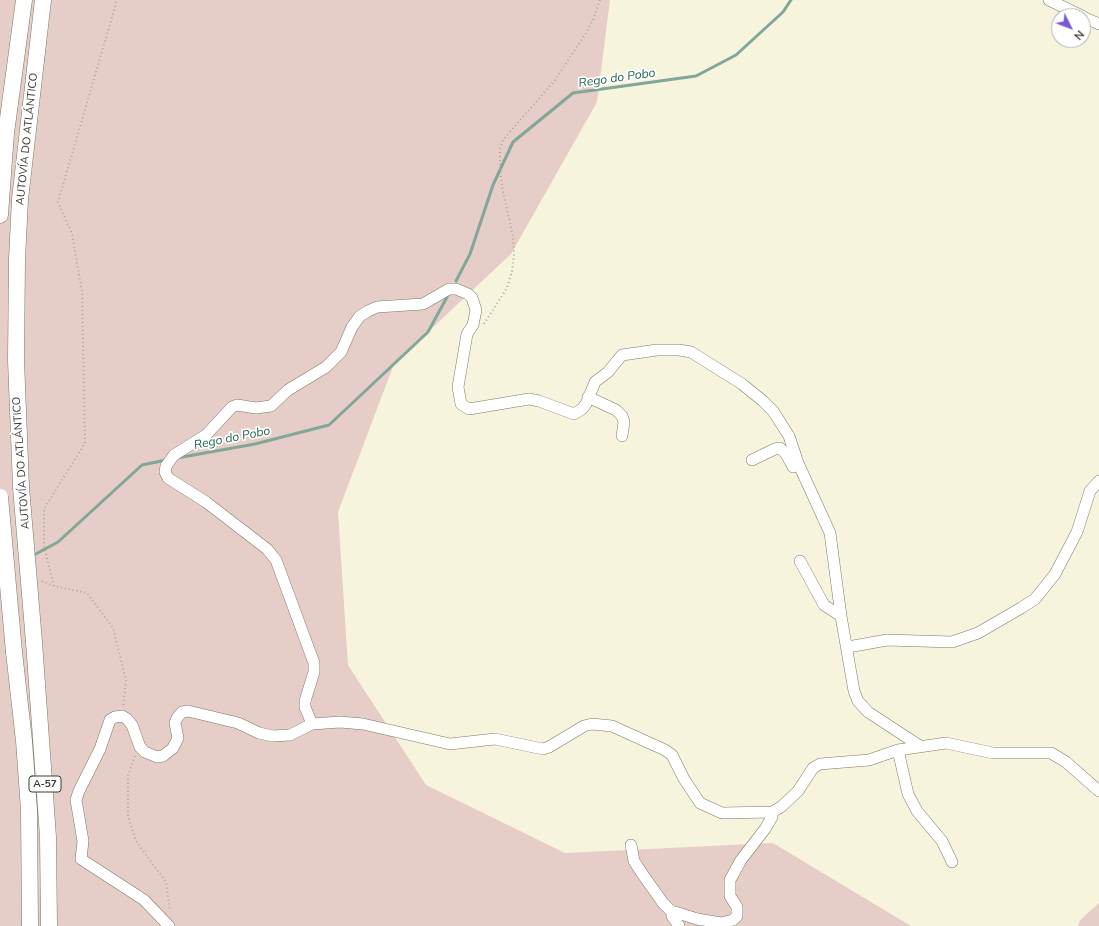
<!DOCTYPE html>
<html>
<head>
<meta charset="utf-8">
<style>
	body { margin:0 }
	#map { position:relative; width:1099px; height:926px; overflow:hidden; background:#f7f4de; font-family:Mulish,sans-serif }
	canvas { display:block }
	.north { position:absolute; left:1051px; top:8px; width:40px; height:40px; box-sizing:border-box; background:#fff; border:1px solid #b1b0ad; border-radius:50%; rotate:132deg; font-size:11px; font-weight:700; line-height:16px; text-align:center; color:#3b3a32 }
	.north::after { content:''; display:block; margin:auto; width:14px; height:18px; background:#785ad4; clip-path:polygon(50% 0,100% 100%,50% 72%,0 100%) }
</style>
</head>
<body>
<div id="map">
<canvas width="1099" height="926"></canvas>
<div class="north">N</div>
</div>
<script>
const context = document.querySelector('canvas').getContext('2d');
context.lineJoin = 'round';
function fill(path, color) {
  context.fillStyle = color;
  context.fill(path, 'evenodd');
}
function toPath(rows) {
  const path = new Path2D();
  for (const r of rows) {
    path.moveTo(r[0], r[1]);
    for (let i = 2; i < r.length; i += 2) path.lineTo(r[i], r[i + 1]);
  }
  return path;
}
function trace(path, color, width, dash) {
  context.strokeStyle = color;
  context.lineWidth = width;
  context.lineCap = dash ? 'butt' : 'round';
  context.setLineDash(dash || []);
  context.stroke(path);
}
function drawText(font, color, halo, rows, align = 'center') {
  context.font = font + ' Mulish,sans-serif';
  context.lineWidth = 3.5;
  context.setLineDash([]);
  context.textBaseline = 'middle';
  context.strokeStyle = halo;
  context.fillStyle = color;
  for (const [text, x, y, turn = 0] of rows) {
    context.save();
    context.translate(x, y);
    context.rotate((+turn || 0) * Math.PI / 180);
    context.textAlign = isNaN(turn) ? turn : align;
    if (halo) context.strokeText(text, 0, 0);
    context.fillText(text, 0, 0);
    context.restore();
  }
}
const green = toPath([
	[0,0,610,0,597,102,511,254,394,364,338,512,348,665,426,785,565,853,773,843,911,926,0,926],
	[1099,903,1099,926,1078,926,1080,920]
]);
const stream = toPath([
	[456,281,470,254,493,185,513,142,573,93,696,76,736,55,783,12,791,0],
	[177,458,255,444,329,425,428,332,447,297],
	[32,556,58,542,142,465,166,460]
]);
const path = toPath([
	[484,324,507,288,512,271,514,254,513,236,503,192,500,169,500,149,503,140,555,80,586,33,593,20,600,0],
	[42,581,54,586,87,593,113,628,126,680,123,707],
	[54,586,44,547,44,509,85,443,82,292,72,234,58,202,117,0],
	[135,756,128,775,128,816,136,841,166,882,170,911]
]);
const minor = toPath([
	[1049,0,1082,16],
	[1083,17,1099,24],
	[588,397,616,410,622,416,624,422,622,436],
	[752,460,775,449,780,448,786,454,793,467],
	[800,561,824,605,841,616],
	[848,647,887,640,952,642,978,633,1021,608,1035,599,1055,574,1077,532,1090,491,1099,481],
	[920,746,868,712,858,701,854,691,841,616,830,533,798,463,789,436,773,411,763,401,742,384,691,352,679,350,657,350,622,355,608,372,595,382,586,404,582,409,574,414,539,401,529,399,469,409,461,404,458,387,467,334,473,325,476,310,472,298,468,294,456,289,449,289,423,304,377,307,368,311,360,316,352,327,341,352,326,367,288,390,271,406,256,408,237,405,232,407,206,435,174,455,166,466,165,472,168,478,206,502,267,549,276,560,314,663,314,672,305,701,305,707,312,724,340,722,363,724,450,744,495,739,543,749,549,747,584,726,592,724,612,726,665,750,672,755,684,779,700,803,722,813,772,812,781,807,798,791,813,768,820,764,869,760,898,750,946,743,993,753,1051,753,1066,762,1099,791],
	[898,750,908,794,917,811,942,841,952,862],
	[631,845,634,861,641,872,663,903,673,913],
	[169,926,144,900,81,859,83,841,76,800,79,791,100,749,110,720,115,717,122,716,127,719,132,725,140,747,145,752,157,757,163,756,173,748,178,738,175,723,177,718,182,712,188,711,238,723,259,733,273,736,290,735,312,724],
	[679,926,672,916,675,912,697,919,721,923,733,920,737,916,737,907,730,896,730,880,741,860,765,829,772,817,772,812]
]);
const highway = toPath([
	[0,215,6,133,24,0],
	[21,487,16,360,17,259,20,199,43,0],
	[34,642,48,837,49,926],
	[14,652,24,741,29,810,30,926]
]);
const highwayBridge = toPath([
	[21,487,34,642],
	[0,497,14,652]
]);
const shields = [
	[45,784,32]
];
const shieldNames = [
	["A-57",45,784]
];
const streetNames = [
	["AUTOVÍA DO ATLÁNTICO",27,139,-84],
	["AUTOVÍA DO ATLÁNTICO",21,463,-94]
];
const waterNames = [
	["Rego do Pobo",617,78,-8],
	["Rego do Pobo",232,438,-11]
];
fill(green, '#e7cdc7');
trace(stream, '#80a798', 3);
trace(minor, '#7a7864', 12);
trace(highway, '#7a7864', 17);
trace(path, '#aba998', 2, [1, 3]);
trace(minor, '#fff', 11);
trace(highway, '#fff', 16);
trace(highwayBridge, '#7a7864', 17, []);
trace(highwayBridge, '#fff', 16);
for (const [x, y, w] of shields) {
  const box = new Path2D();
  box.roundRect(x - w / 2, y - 8, w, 16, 3);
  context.fillStyle = '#fff';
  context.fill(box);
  trace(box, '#3b3a32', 1);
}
drawText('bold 10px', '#3b3a32', null, shieldNames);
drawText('11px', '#3b3a32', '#fff', streetNames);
drawText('italic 12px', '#206650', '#fff', waterNames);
</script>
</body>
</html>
